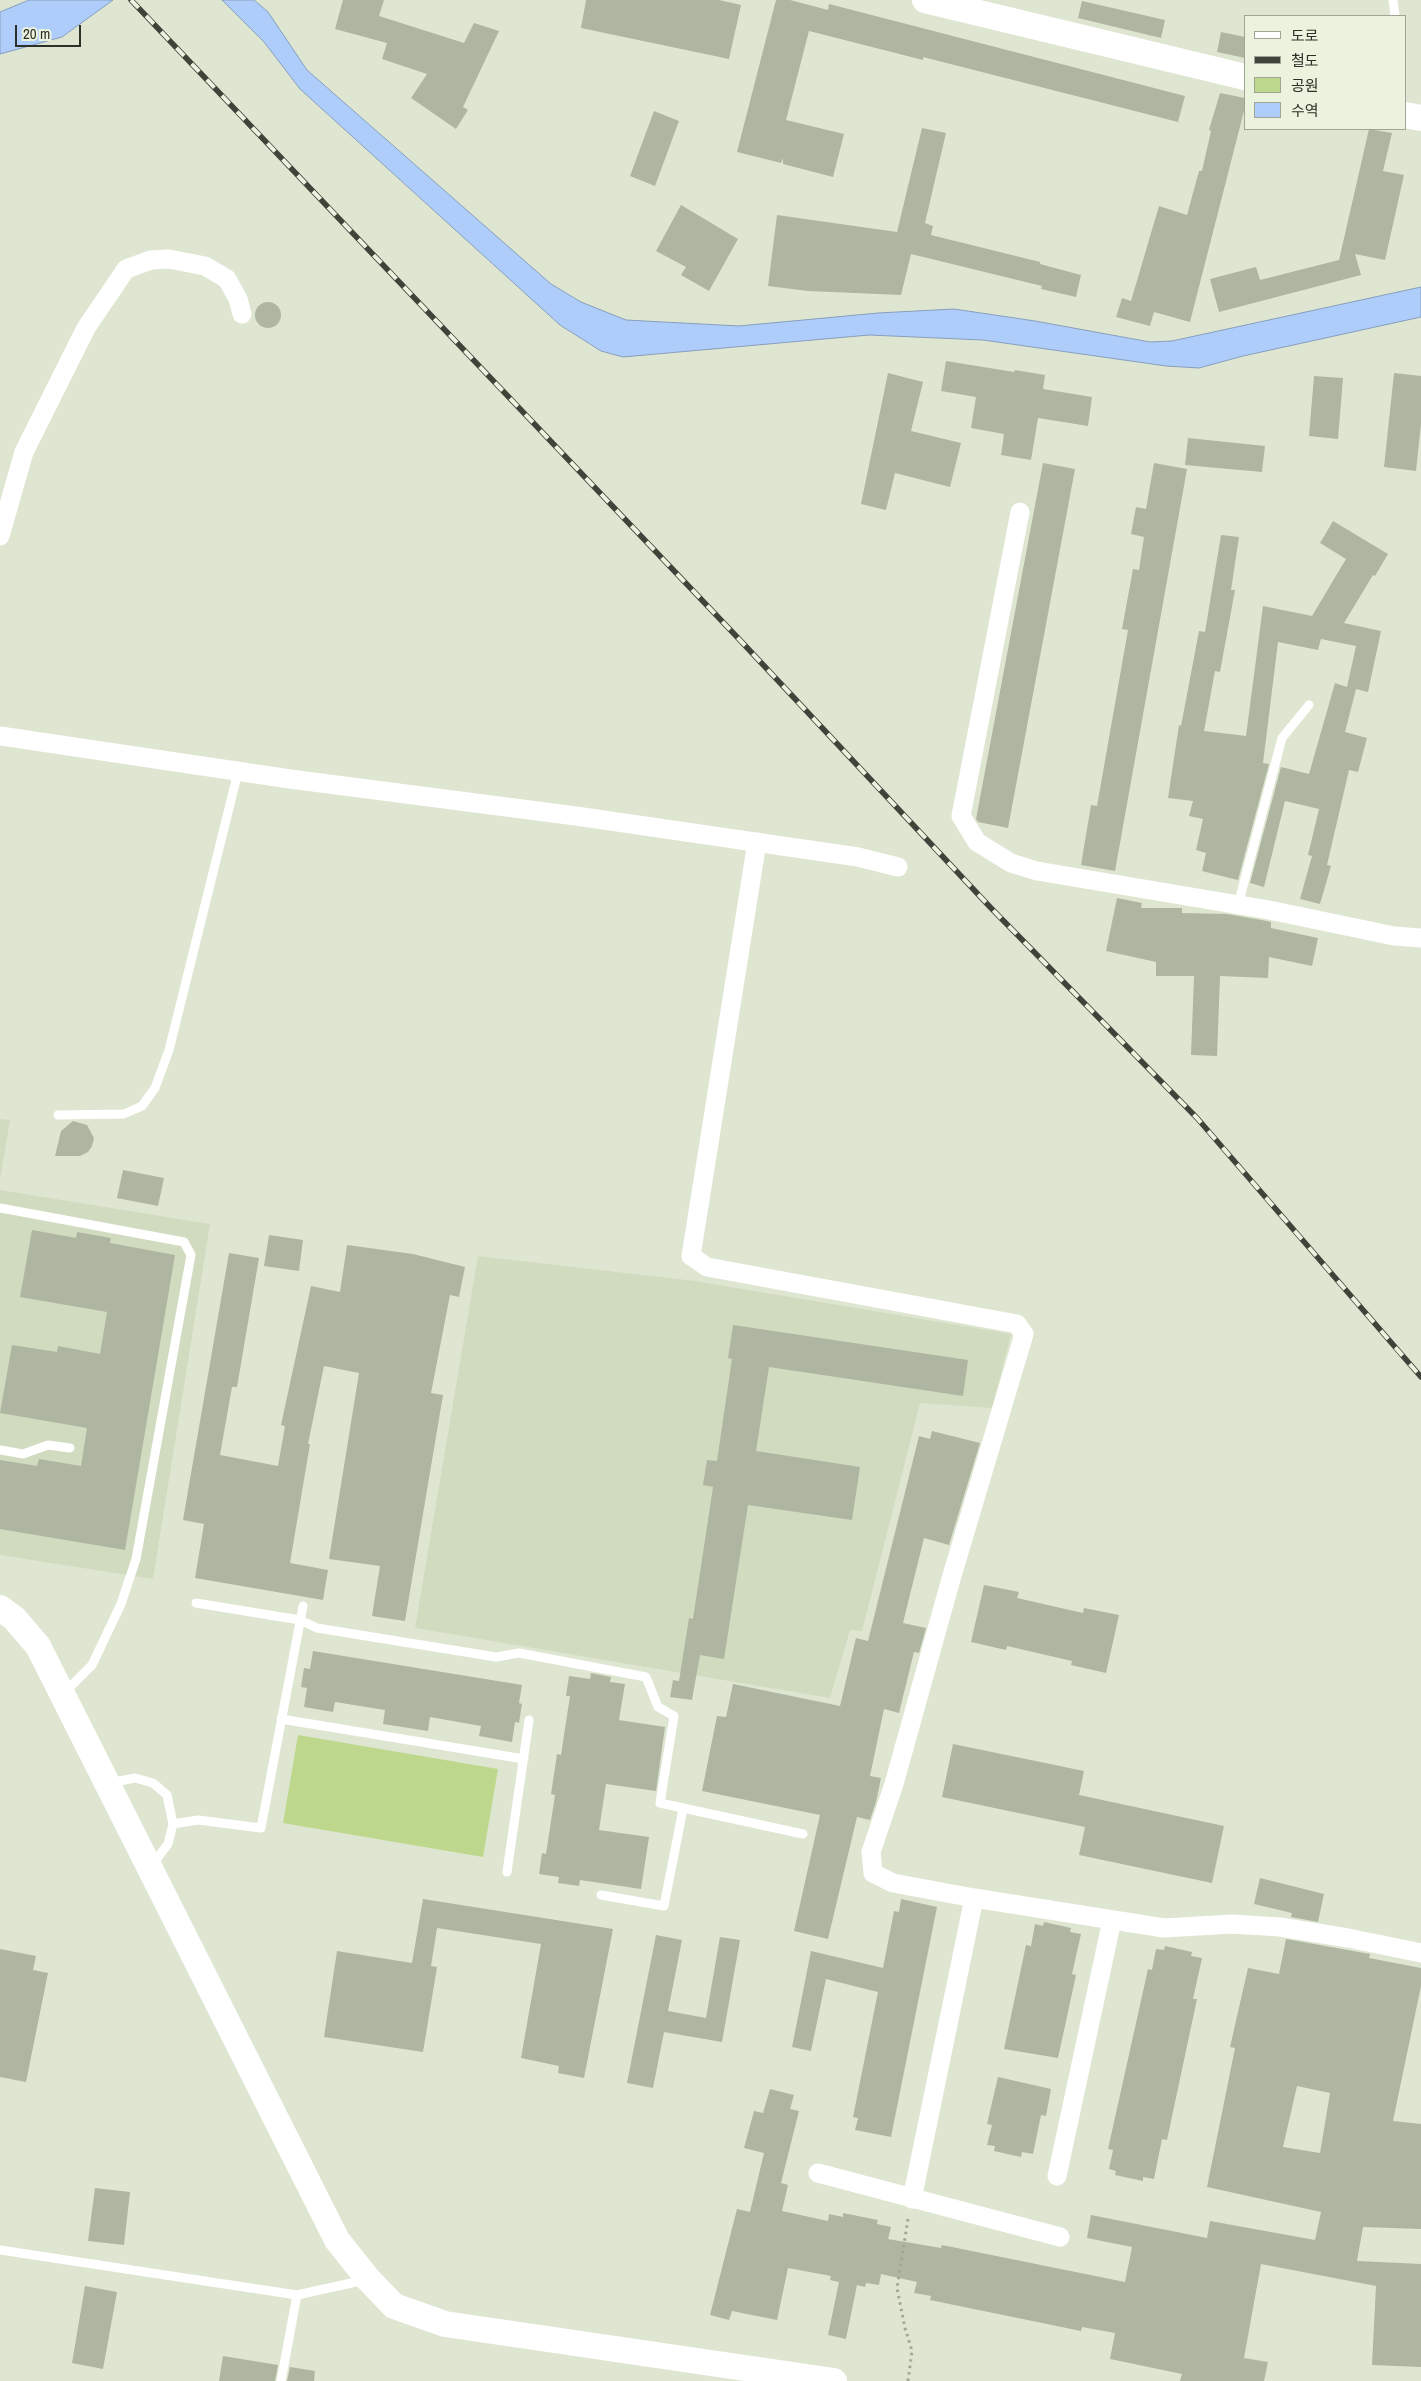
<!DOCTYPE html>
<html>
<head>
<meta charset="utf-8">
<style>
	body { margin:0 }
	#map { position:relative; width:1421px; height:2381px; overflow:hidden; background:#dee6d1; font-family:"Archivo Narrow","Noto Sans KR",sans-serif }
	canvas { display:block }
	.legend { position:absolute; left:1244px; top:15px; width:162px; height:115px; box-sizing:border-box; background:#ebf3de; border:1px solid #9fa595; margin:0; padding:6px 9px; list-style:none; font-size:15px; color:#2d3028 }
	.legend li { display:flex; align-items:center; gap:10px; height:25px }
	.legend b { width:25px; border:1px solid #9fa595 }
	.scale { position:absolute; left:15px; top:25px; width:66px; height:22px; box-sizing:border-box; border:2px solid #2d3028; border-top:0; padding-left:6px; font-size:15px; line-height:18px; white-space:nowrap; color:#2d3028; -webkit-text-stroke:4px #ebf3de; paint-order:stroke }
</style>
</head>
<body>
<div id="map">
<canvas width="1421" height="2381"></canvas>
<ul class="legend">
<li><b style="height:6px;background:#fff"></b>도로</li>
<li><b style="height:6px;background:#40433a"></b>철도</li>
<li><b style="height:14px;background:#bdd88c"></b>공원</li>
<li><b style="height:14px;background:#aecdfb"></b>수역</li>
</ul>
<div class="scale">20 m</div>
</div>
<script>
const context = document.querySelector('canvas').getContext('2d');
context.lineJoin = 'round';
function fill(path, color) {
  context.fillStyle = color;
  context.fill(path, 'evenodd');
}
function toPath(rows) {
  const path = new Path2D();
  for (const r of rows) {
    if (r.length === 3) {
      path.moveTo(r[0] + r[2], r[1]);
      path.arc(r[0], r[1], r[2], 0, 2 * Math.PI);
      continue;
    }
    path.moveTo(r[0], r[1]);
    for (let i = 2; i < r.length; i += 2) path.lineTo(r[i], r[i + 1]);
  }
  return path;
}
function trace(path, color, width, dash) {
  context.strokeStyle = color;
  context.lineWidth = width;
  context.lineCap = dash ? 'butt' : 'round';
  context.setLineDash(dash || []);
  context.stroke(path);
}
const built = toPath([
	[0,1119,10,1120,0,1180],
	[0,1190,210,1224,153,1579,0,1555],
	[478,1256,695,1281,1011,1334,992,1408,920,1403,862,1631,850,1630,830,1698,415,1628]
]);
const green = toPath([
	[298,1735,498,1769,483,1857,283,1823]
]);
const water = toPath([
	[29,0,113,0,62,37,0,54,0,12,29,0],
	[222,0,254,0,268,12,307,70,551,284,581,302,626,320,739,326,878,313,954,309,1035,321,1150,342,1172,341,1421,287,1421,317,1243,356,1199,368,1166,366,983,340,869,335,623,357,601,351,560,325,300,89,264,42,222,0]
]);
const building = toPath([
	[343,0,384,0,379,16,464,43,474,23,499,31,463,107,468,110,456,129,411,98,427,74,382,59,387,43,335,29],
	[586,0,719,0,741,5,729,59,581,28],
	[776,0,790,0,828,10,829,4,1185,96,1178,122,923,57,923,60,809,31,786,120,844,134,833,177,783,164,783,158,781,163,737,152],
	[1082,1,1165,20,1161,38,1078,18],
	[1221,32,1245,37,1245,58,1217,52],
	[1220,93,1245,98,1245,107,1190,322,1154,312,1150,326,1116,317,1122,298,1131,301,1159,206,1187,215,1199,171,1202,171,1211,131,1209,130],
	[654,111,679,121,655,186,630,176],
	[922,128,946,133,925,223,933,226,931,235,1040,262,1040,264,1081,275,1076,297,1041,289,1042,286,911,254,901,295,808,291,768,286,777,215,897,232],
	[1369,129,1392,133,1383,171,1404,175,1385,260,1355,254,1361,275,1219,312,1210,279,1256,267,1260,280,1339,260],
	[681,205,738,239,709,291,681,275,686,267,656,251],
	[268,315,13],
	[946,361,1014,372,1015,370,1045,375,1043,389,1092,397,1088,426,1038,418,1031,460,1001,455,1004,434,971,428,976,397,941,391],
	[888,373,923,382,911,431,961,443,950,487,895,473,886,510,861,504],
	[1394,373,1421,376,1421,424,1416,471,1384,467],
	[1314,376,1343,378,1338,439,1309,436],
	[1188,438,1265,446,1262,472,1185,465],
	[1043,463,1075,469,1008,828,978,822,976,819],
	[1154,463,1187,469,1115,871,1081,865,1091,805,1097,806,1128,630,1122,629,1133,569,1139,570,1144,537,1131,534,1136,507,1146,509],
	[1333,521,1388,554,1375,576,1373,575,1344,623,1381,631,1368,692,1356,689,1345,732,1367,738,1358,772,1349,770,1327,865,1331,866,1320,904,1300,899,1312,856,1308,855,1319,809,1285,801,1264,887,1250,883,1281,767,1309,774,1335,683,1347,687,1356,646,1321,639,1318,650,1278,642,1263,763,1269,764,1238,880,1202,871,1206,853,1196,850,1203,819,1189,816,1193,801,1168,798,1179,725,1181,726,1199,631,1205,632,1221,535,1239,537,1231,590,1235,590,1220,672,1215,671,1204,731,1246,736,1263,606,1312,616,1346,559,1320,543],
	[1117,898,1142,903,1141,908,1182,908,1182,913,1227,914,1267,921,1271,922,1271,928,1318,938,1312,966,1269,957,1268,978,1220,976,1217,1056,1191,1055,1194,976,1156,976,1156,962,1106,951],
	[73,1121,87,1125,94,1138,92,1146,88,1152,80,1156,55,1156,61,1131],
	[123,1170,164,1178,158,1206,117,1198],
	[32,1230,76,1238,77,1232,111,1238,110,1243,175,1255,125,1550,0,1529,0,1460,37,1466,39,1459,81,1466,87,1428,0,1413,12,1345,57,1352,58,1346,100,1354,107,1312,20,1297],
	[269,1235,303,1240,299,1271,264,1266],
	[347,1245,413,1254,465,1267,459,1297,450,1295,431,1393,443,1395,405,1621,372,1616,380,1566,329,1559,359,1373,324,1366,308,1444,310,1444,290,1563,328,1570,323,1600,195,1578,204,1524,183,1520,229,1253,259,1258,237,1387,232,1387,220,1455,278,1466,285,1426,281,1425,311,1286,340,1292],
	[733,1325,968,1360,963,1396,769,1367,756,1451,860,1467,852,1520,748,1505,724,1659,700,1655,692,1700,670,1697,673,1680,679,1681,689,1618,693,1619,713,1487,703,1485,707,1460,717,1461,732,1359,728,1358],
	[932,1431,980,1443,949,1545,924,1538,903,1623,926,1628,919,1653,914,1652,899,1713,884,1709,870,1776,881,1778,876,1802,870,1820,857,1817,828,1939,794,1931,820,1815,702,1791,717,1716,726,1717,733,1684,840,1706,856,1638,868,1641,919,1436,930,1439],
	[984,1585,1019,1592,1017,1598,1083,1613,1084,1608,1119,1615,1106,1673,1071,1665,1072,1661,1007,1646,1006,1650,971,1642],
	[313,1651,522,1685,519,1703,522,1704,519,1723,515,1722,512,1742,479,1736,481,1726,430,1717,428,1731,383,1724,385,1710,335,1702,333,1712,304,1707,307,1688,301,1687,304,1668,310,1669],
	[591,1673,611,1677,610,1682,625,1684,619,1720,665,1727,656,1791,606,1784,599,1830,649,1837,641,1889,580,1880,579,1886,558,1883,559,1877,539,1874,542,1853,546,1854,555,1795,551,1794,557,1754,561,1755,570,1696,566,1696,569,1676,590,1679],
	[953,1744,1084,1771,1079,1795,1224,1826,1212,1883,1079,1855,1085,1827,942,1797],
	[1260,1878,1324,1894,1318,1922,1291,1917,1292,1913,1254,1904],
	[423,1899,613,1929,584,2078,558,2073,559,2066,521,2058,541,1944,437,1928,431,1966,437,1967,423,2052,324,2037,337,1951,412,1963],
	[901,1899,937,1907,891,2137,855,2130,858,2118,853,2117,878,1992,826,1979,811,2051,792,2047,811,1951,883,1968,894,1911,899,1912],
	[1044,1922,1071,1928,1070,1932,1081,1934,1072,1974,1076,1975,1058,2058,1004,2049,1026,1945,1031,1946,1035,1924,1043,1926],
	[656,1935,682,1940,668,2011,706,2018,720,1937,740,1940,722,2042,664,2032,653,2088,627,2083],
	[1286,1939,1370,1954,1369,1958,1421,1968,1421,1986,1393,2121,1421,2124,1421,2229,1363,2227,1357,2261,1421,2264,1421,2367,1372,2365,1376,2286,1261,2264,1244,2358,1268,2362,1264,2381,1180,2381,1182,2374,1110,2359,1115,2333,1082,2327,1081,2331,930,2300,931,2296,914,2293,917,2282,881,2274,879,2285,866,2283,865,2287,857,2285,846,2339,828,2335,839,2282,830,2280,831,2276,788,2268,777,2320,732,2311,729,2320,710,2315,737,2209,750,2212,764,2153,744,2148,754,2111,763,2113,770,2089,794,2095,790,2109,799,2111,781,2183,788,2185,782,2211,828,2221,829,2214,843,2217,843,2213,878,2220,877,2224,891,2227,888,2239,941,2248,942,2245,1125,2282,1132,2247,1087,2238,1091,2215,1207,2238,1210,2221,1315,2240,1321,2212,1207,2187,1235,2048,1230,2047,1248,1968,1279,1974],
	[1297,2086,1330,2093,1320,2153,1283,2147],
	[1165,1946,1192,1952,1191,1956,1202,1958,1193,1999,1197,1999,1167,2140,1162,2139,1154,2179,1143,2177,1143,2181,1115,2175,1116,2171,1109,2169,1113,2150,1108,2149,1148,1969,1152,1970,1156,1949,1164,1950],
	[0,1949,36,1956,33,1970,48,1973,26,2082,0,2077],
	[998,2077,1051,2089,1046,2116,1041,2115,1033,2154,1022,2152,1021,2157,994,2151,995,2146,987,2145,992,2125,987,2124],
	[95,2188,130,2192,124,2245,88,2241],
	[85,2286,117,2292,103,2369,72,2363],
	[223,2356,278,2365,275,2381,219,2381],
	[290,2367,315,2371,314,2381,287,2381]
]);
const path = toPath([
	[908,2381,912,2351,905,2328,897,2288,908,2219]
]);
const lane = toPath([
	[1393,0,1395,16],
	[1238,905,1282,738,1309,705],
	[58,1115,124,1114,142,1106,155,1088,169,1050,238,772],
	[0,1208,184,1242,191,1255,136,1559,121,1604,92,1665,64,1693],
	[0,1450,23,1454,48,1445,70,1448],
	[196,1603,300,1620,317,1628,496,1657,519,1653,646,1677,658,1707,674,1716,660,1803,803,1834],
	[281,1719,524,1759],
	[109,1783,135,1778,153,1783,167,1795,173,1824,168,1844,152,1865],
	[173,1824,198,1820,261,1828,303,1606],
	[507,1872,529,1720],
	[601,1895,664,1906,683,1809],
	[0,2250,297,2295,365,2280],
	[281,2381,297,2295]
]);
const street = toPath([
	[1020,512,961,816,977,842,1011,863,1037,871,1269,910,1394,936,1421,938],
	[0,536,24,452,86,328,126,269,151,260,169,259,205,266,227,279,238,299,242,314],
	[0,736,290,779,576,816,858,857,898,867],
	[757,842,691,1256,707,1267,1017,1324,1024,1334,951,1579,894,1784,871,1852,873,1873,893,1883,974,1898,1164,1928,1232,1924,1280,1927,1348,1938,1421,1953],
	[818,2173,1060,2237],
	[1057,2176,1112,1920],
	[912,2199,974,1898]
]);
const secondary = toPath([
	[925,0,1245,77],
	[1405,115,1421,118],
	[0,1608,14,1618,38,1646,337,2240,368,2279,394,2306,445,2324,834,2381]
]);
const rail = toPath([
	[131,0,738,638,990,907,1197,1118,1421,1377]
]);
fill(built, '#d1dbbf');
fill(green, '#bdd88c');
fill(water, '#aecdfb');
trace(water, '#879ebc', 1);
fill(building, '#aeb6a1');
trace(path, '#a1a796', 3, [2.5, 4]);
trace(lane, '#fff', 9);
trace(street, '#fff', 19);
trace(secondary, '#fff', 26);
trace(rail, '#40433a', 5.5);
trace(rail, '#ebf3de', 4, [11]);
</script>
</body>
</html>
